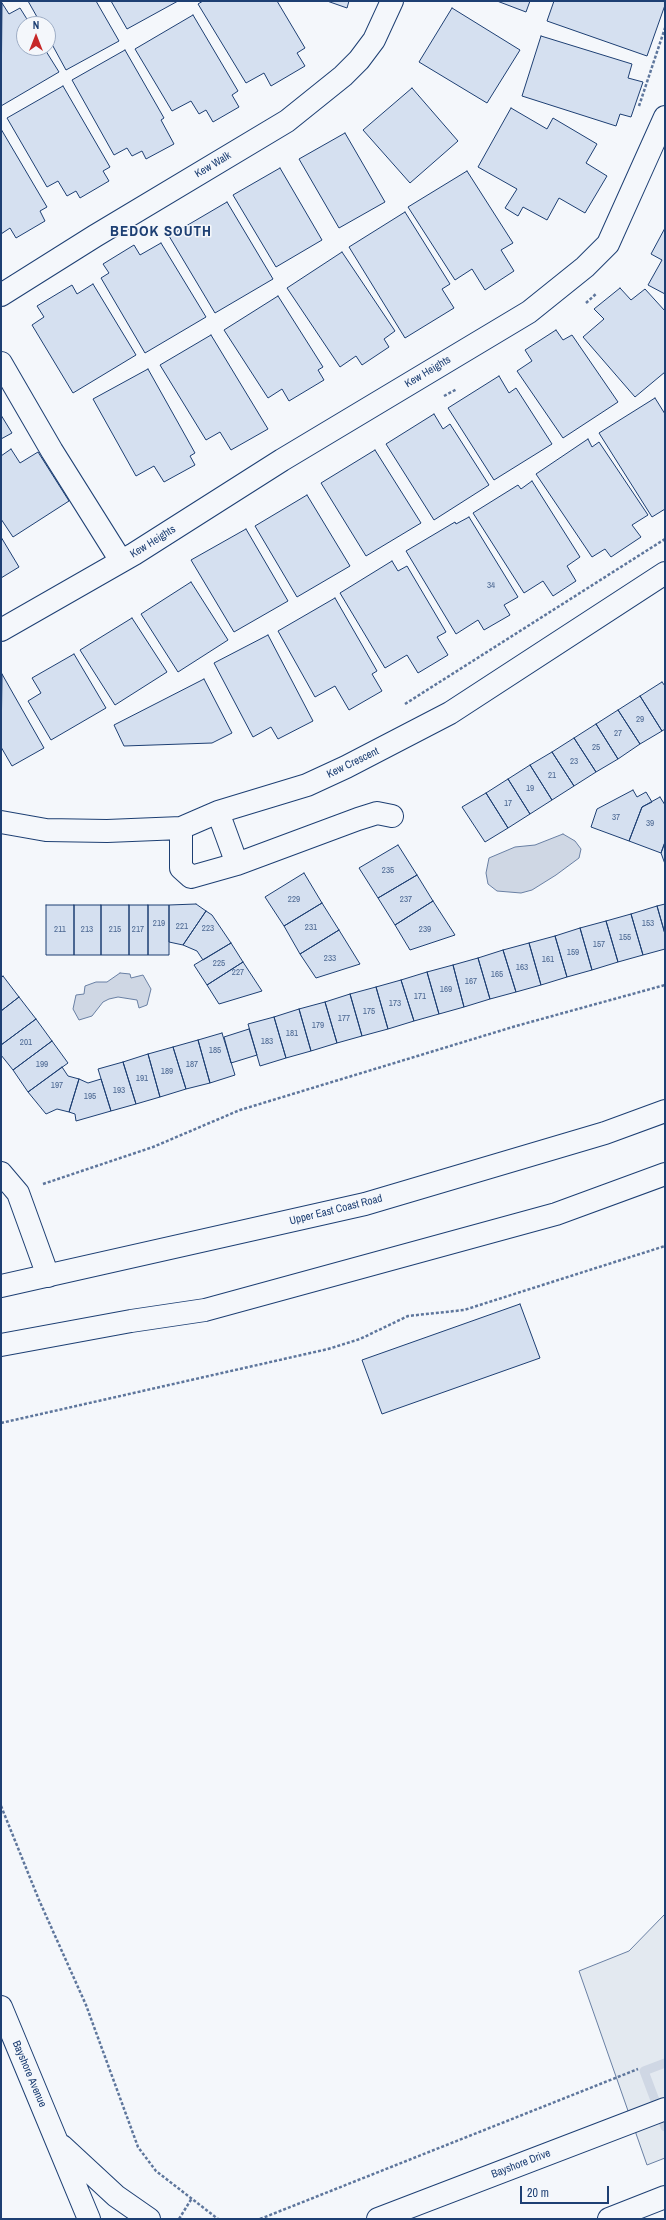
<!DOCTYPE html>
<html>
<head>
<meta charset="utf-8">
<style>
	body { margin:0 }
	#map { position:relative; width:666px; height:2220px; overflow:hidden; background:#f4f7fb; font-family:"Archivo Narrow",sans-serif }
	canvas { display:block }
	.frame { position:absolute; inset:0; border:2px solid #1d3f73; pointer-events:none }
	.north { position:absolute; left:16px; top:16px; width:40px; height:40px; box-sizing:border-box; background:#f4f7fb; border:1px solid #9eadc5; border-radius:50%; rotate:0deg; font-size:11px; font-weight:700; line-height:16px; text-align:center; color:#1d3f73 }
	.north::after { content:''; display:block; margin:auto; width:14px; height:18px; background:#c62828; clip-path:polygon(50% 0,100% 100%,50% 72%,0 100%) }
	.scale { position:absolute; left:520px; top:2186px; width:89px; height:18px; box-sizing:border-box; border:2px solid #1d3f73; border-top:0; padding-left:5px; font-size:12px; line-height:14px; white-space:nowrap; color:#1d3f73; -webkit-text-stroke:3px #f4f7fb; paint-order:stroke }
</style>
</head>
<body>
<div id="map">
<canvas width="666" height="2220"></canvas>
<div class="frame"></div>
<div class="north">N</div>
<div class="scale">20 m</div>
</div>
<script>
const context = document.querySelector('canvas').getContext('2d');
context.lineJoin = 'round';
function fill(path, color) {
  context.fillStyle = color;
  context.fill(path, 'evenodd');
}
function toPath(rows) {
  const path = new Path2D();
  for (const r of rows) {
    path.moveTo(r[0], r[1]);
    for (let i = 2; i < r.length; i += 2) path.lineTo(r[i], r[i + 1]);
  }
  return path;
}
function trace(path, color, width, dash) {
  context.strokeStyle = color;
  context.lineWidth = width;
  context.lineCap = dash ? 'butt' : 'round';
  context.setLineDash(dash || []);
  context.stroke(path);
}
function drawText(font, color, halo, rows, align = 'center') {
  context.font = font + ' "Archivo Narrow",sans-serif';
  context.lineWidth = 3;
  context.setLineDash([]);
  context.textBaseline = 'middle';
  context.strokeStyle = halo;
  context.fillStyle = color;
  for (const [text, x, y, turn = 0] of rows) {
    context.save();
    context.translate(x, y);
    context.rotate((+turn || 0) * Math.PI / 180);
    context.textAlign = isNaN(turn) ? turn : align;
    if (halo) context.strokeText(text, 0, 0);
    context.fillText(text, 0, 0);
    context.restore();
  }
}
const green = toPath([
	[665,1914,665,2158,647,2165,579,1971,629,1951,665,1914]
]);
const water = toPath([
	[563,834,575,841,581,849,579,858,556,875,532,890,521,893,497,891,488,884,486,873,489,858,515,847,535,845,563,834],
	[120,973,130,974,131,978,143,975,151,989,147,1005,139,1008,137,1000,118,997,109,999,103,1002,92,1016,79,1020,73,1009,76,995,84,994,85,986,96,982,107,982,120,973]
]);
const stream = toPath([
	[665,2063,644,2071,665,2127]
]);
const building = toPath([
	[28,1,96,1,119,41,66,70,48,37,48,24,41,24,28,1],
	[111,1,178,1,127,29,111,1],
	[203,1,277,1,305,48,297,53,305,66,271,86,264,73,246,83,198,4,203,1],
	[327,1,349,1,347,8,327,1],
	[497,1,530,1,526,12,497,1],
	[554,1,662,1,665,2,665,5,647,56,547,21,554,1],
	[2,3,9,14,20,8,30,24,24,24,24,48,44,48,59,72,1,106,2,3],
	[452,8,520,50,487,103,419,62,452,8],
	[193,15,238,91,232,95,239,107,213,122,206,110,199,114,191,101,172,111,135,49,193,15],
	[541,36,632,64,628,78,643,82,631,117,620,114,616,126,522,96,541,36],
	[125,50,164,118,161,120,174,144,146,159,142,151,132,156,127,148,114,155,72,80,125,50],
	[63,86,110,167,103,171,109,181,80,198,76,191,67,196,58,181,47,187,7,118,63,86],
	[412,88,458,141,410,183,363,130,412,88],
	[511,108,547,129,553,118,597,144,586,163,607,176,585,213,559,198,547,220,523,207,518,216,505,208,517,189,478,167,511,108],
	[1,129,47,207,40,211,45,221,16,238,10,228,1,234,1,129],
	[345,133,385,202,339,228,299,159,345,133],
	[280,168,322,240,276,267,233,195,280,168],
	[467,171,513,243,501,250,514,271,485,290,472,269,455,280,408,207,467,171],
	[227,202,273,279,215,313,169,236,227,202],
	[405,212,450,284,442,289,454,308,405,338,349,247,405,212],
	[665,228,665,294,648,285,662,260,651,254,665,228],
	[161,243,206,317,145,353,101,278,109,273,103,264,134,245,140,255,161,243],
	[342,252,395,331,384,339,389,347,362,365,356,356,340,367,287,288,342,252],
	[93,284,136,355,73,393,32,325,44,317,37,306,72,285,77,294,93,284],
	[620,288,631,300,645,289,665,311,665,372,635,397,583,337,604,319,594,309,620,288],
	[278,296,323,367,318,370,324,380,289,401,282,389,268,398,224,330,278,296],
	[556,330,563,340,572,335,618,402,563,438,517,371,532,361,525,350,556,330],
	[211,335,268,429,231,450,220,432,206,440,160,365,211,335],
	[148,369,195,453,190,456,195,465,164,482,154,466,136,476,93,399,148,369],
	[499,376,509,393,516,388,552,444,494,480,448,408,499,376],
	[655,398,665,414,665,509,652,517,599,433,655,398],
	[434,414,443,429,450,424,489,485,434,520,386,444,434,414],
	[1,415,12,433,1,439,1,415],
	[588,439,592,447,599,442,648,515,632,525,641,537,611,557,605,549,592,557,536,474,588,439],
	[11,449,20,463,38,452,69,501,13,537,1,519,1,456,11,449],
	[375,450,421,523,366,556,321,483,375,450],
	[532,481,580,557,567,566,576,581,553,596,543,581,524,593,473,513,518,485,521,489,532,481],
	[307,495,350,566,297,597,255,526,307,495],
	[469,517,518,597,504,605,510,615,484,630,478,620,456,634,406,551,455,522,456,524,469,517],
	[246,529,288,601,234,632,191,560,246,529],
	[1,537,19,567,1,578,1,537],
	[392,561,398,571,407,566,446,632,437,637,448,655,418,673,407,655,385,668,340,593,392,561],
	[191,582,228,640,178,672,141,614,191,582],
	[335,598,377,671,372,674,382,691,349,710,335,686,315,697,278,631,335,598],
	[132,618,167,672,115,705,80,650,132,618],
	[268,635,313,721,278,739,271,727,253,737,214,663,268,635],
	[74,654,106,708,51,740,28,701,41,693,32,678,74,654],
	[2,674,44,748,12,766,1,747,2,674],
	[204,679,232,733,212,743,124,746,114,725,204,679],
	[662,682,665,686,665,729,662,731,640,696,662,682],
	[640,696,662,731,640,744,618,710,640,696],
	[618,710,640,744,618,759,596,724,618,710],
	[596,724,618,759,596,772,574,738,596,724],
	[574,738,596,772,574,786,552,752,574,738],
	[552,752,574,786,552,800,530,765,552,752],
	[530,765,552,800,530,814,508,779,530,765],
	[508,779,530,814,508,828,486,793,508,779],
	[633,790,637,797,646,792,652,802,642,807,629,841,591,827,597,809,633,790],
	[486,793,508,828,485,842,462,807,486,793],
	[660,797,665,805,665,842,661,853,629,841,642,807,660,797],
	[665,842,665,864,661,853,665,842],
	[398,845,417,875,378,898,359,868,398,845],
	[304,873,322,903,284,926,265,897,304,873],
	[417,875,433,901,395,925,378,898,417,875],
	[433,901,455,935,410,950,395,925,433,901],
	[322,903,339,930,300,954,284,926,322,903],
	[196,904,206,911,183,945,169,942,169,905,196,904],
	[665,904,665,934,657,906,665,904],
	[46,905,74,905,74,955,46,955,46,905],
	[74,905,101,905,101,955,74,955,74,905],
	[101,905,129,905,129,955,101,955,101,905],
	[129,905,148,905,148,955,129,955,129,905],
	[148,905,169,905,169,955,148,955,148,905],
	[657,906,665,934,665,949,643,955,631,914,657,906],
	[206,911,212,915,231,943,203,960,197,951,183,945,206,911],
	[631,914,643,955,618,962,606,921,631,914],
	[606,921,618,962,592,970,580,928,606,921],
	[580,928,592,970,567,977,555,936,580,928],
	[339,930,360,964,316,978,300,954,339,930],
	[555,936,567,977,541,985,529,943,555,936],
	[231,943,243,962,207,985,194,965,231,943],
	[529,943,541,985,516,992,503,950,529,943],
	[503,950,516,992,490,999,478,958,503,950],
	[478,958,490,999,464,1007,453,965,478,958],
	[243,962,262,991,219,1004,207,985,243,962],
	[453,965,464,1007,439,1014,427,972,453,965],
	[427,972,439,1014,414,1021,401,980,427,972],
	[3,976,19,997,1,1011,1,978,3,976],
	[401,980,414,1021,388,1029,376,987,401,980],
	[376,987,388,1029,362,1036,350,994,376,987],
	[350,994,362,1036,337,1043,325,1002,350,994],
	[19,997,36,1019,1,1045,1,1011,19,997],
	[325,1002,337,1043,311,1051,299,1009,325,1002],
	[299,1009,311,1051,286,1058,274,1017,299,1009],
	[274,1017,286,1058,260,1066,248,1024,274,1017],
	[36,1019,52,1041,13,1070,1,1055,1,1045,36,1019],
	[249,1029,257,1055,231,1063,224,1037,249,1029],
	[222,1033,235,1075,210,1083,198,1040,222,1033],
	[198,1040,210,1083,186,1089,173,1047,198,1040],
	[52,1041,68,1063,28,1092,13,1070,52,1041],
	[173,1047,186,1089,160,1097,148,1054,173,1047],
	[148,1054,160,1097,136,1104,123,1062,148,1054],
	[123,1062,136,1104,111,1111,98,1069,123,1062],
	[62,1067,68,1076,79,1079,69,1112,57,1109,46,1114,28,1092,62,1067],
	[79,1079,88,1083,101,1079,111,1111,76,1121,75,1114,69,1112,79,1079],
	[520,1304,540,1358,382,1414,362,1360,520,1304]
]);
const path = toPath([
	[639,106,665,28],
	[586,303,597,293],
	[444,396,457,389],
	[405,704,665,539],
	[43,1184,153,1147,240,1110,516,1026,665,985],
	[1,1423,328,1349,360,1339,408,1316,464,1310,665,1246],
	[1,1806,39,1900,86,2005,138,2147,156,2171,218,2219],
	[179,2219,192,2198],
	[260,2219,638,2069]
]);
const minor = toPath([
	[1,295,95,236,287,121,343,76,359,60,374,40,392,1],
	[1,363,52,451,121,561],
	[1,630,134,554,282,460,529,312,585,267,608,244,665,117],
	[218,812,237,864],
	[1,822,46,830,107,831,181,828,218,812,307,785,346,767,450,713,665,573],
	[181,828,181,868,191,877,237,864,358,819,377,813,392,816],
	[1,1173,18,1193,48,1276],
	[378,2219,665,2109],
	[609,2219,665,2197]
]);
const major = toPath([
	[1,1286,365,1204,605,1133,665,1111],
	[1,1345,131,1321,205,1310,556,1214,665,1174],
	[1,2007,89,2219],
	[62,2146,116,2196,149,2219]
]);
const numberNames = [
	["34",491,586],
	["29",640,720],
	["27",618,734],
	["25",596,748],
	["23",574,762],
	["21",552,776],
	["19",530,789],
	["17",508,804],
	["37",616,818],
	["39",650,824],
	["235",388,871],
	["229",294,900],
	["237",406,900],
	["219",159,924],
	["153",648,924],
	["221",182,927],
	["231",311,928],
	["223",208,929],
	["211",60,930],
	["213",87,930],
	["215",115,930],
	["217",138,930],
	["239",425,930],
	["155",625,938],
	["157",599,945],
	["159",573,953],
	["233",330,959],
	["161",548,960],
	["225",219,964],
	["163",522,968],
	["227",238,973],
	["165",497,975],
	["167",471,982],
	["169",446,990],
	["171",420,997],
	["173",395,1004],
	["175",369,1012],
	["177",344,1019],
	["179",318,1026],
	["181",292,1034],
	["183",267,1042],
	["201",26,1043],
	["185",215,1051],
	["199",42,1065],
	["187",192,1065],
	["189",167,1072],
	["191",142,1079],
	["197",57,1086],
	["193",119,1091],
	["195",90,1097]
];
const streetNames = [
	["Kew Walk",213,165,-31],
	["Kew Heights",428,372,-31],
	["Kew Heights",153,542,-32],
	["Kew Crescent",353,763,-26],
	["Upper East Coast Road",336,1210,-14],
	["Bayshore Avenue",29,2074,67],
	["Bayshore Drive",521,2164,-21]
];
const districtNames = [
	["BEDOK SOUTH",161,232]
];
fill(green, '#e3e9f0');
trace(green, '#687fa3', 1);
fill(water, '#cfd7e4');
trace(water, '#687fa3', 1);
trace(stream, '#cfd7e4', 9);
fill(building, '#d5e0f0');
trace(building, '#1d3f73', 1);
trace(minor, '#1d3f73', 24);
trace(major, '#1d3f73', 24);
trace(path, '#5e769c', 2.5, [3, 2]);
trace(minor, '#f4f7fb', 22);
trace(major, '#f4f7fb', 22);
drawText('9px', '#4b6792', null, numberNames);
drawText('11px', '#1d3f73', '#f4f7fb', streetNames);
context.letterSpacing = '1px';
drawText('bold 15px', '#1d3f73', '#f4f7fb', districtNames);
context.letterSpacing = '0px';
</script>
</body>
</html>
